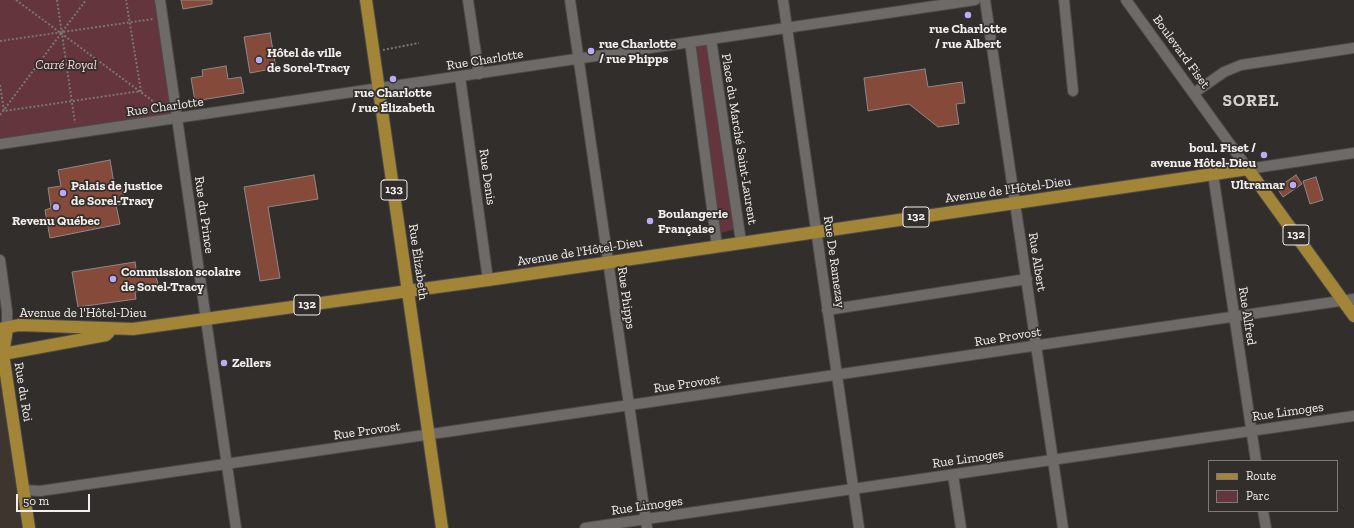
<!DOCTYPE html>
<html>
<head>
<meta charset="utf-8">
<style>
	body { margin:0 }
	#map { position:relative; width:1354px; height:528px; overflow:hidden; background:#312e2b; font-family:"Zilla Slab",serif }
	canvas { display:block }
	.legend { position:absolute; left:1208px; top:460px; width:130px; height:52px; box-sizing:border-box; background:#312e2b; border:1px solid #7e7b79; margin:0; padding:5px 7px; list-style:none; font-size:12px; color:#f2efee }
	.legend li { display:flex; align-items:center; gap:8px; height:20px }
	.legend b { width:20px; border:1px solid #7e7b79 }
	.scale { position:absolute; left:16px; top:494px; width:74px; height:18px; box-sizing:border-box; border:2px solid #f2efee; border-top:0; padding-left:5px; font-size:12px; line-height:14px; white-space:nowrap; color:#f2efee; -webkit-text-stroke:3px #312e2b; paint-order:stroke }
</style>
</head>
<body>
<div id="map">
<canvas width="1354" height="528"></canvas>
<ul class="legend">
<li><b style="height:5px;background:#a38538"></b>Route</li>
<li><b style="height:11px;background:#64353d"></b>Parc</li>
</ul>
<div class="scale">50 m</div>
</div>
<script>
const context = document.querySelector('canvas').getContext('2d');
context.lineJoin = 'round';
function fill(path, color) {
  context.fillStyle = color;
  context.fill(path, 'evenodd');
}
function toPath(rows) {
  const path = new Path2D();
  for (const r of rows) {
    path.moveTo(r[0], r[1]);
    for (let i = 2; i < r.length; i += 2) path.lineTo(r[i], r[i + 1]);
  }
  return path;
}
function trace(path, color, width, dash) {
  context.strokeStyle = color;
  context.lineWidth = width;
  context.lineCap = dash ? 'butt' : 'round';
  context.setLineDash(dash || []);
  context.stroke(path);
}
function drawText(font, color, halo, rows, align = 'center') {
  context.font = font + ' "Zilla Slab",serif';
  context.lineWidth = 3.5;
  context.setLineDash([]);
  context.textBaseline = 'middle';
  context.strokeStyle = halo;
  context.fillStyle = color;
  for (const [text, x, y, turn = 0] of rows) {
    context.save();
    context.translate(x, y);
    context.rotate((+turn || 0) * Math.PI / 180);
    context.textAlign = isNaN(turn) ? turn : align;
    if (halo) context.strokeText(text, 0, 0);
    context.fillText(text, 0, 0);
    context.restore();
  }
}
const built = toPath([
	[0,379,22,528,0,528]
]);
const green = toPath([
	[0,0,160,0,177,116,0,141],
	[708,37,736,229,721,233,686,40]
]);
const building = toPath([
	[181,0,212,0,212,4,183,9,181,0],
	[270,33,276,68,250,73,244,37,270,33],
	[226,66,228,79,241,77,244,93,195,101,191,78,203,76,202,70,226,66],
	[925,69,928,87,962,82,965,103,956,104,959,124,938,127,909,104,868,111,864,78,925,69],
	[110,160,115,189,122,187,125,204,116,205,120,224,50,238,45,210,51,208,48,188,61,186,58,170,110,160],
	[314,175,318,199,268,207,280,278,260,281,244,187,314,175],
	[1296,175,1302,184,1283,197,1277,188,1296,175],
	[1316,177,1323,200,1310,204,1303,181,1316,177],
	[135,262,137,275,151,273,155,275,158,283,156,289,135,292,136,299,78,307,72,272,135,262]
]);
const path = toPath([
	[16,0,165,110],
	[57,0,75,123],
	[0,41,153,19],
	[383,50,419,43],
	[0,85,4,111,141,91,126,0],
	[0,115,86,0]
]);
const minor = toPath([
	[160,0,236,528],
	[468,0,479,74],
	[570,0,647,528],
	[783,0,859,528],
	[985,0,1063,528],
	[1064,0,1073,91],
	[1126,0,1248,169,1354,153],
	[711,39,741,242],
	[690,42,717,246],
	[460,77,488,280],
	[1194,93,1224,72,1241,65,1354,48],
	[0,144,975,0],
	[1213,174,1256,461],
	[0,260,7,311,7,329],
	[827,310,1027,279],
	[953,475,961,528],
	[24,490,40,491,418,436,1354,299],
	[1263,511,1266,528],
	[585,528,1354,416]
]);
const major = toPath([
	[366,0,442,528],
	[0,329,19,325,133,329,488,280,1248,169,1354,316],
	[7,329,3,354,29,528],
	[3,354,106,335,109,332]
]);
const markers = [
	[968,15,4,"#bbaaf6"],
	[591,51,4,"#bbaaf6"],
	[259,60,4,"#bbaaf6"],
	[393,79,4,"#bbaaf6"],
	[1264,155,4,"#bbaaf6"],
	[1293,185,4,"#bbaaf6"],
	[63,193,4,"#bbaaf6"],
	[56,207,4,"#bbaaf6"],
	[650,221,4,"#bbaaf6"],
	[113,279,4,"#bbaaf6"],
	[224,363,4,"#bbaaf6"]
];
const shields = [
	[394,190,26],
	[916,217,26],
	[1296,235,26],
	[307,305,26]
];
const shieldNames = [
	["133",394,190],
	["132",916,217],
	["132",1296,235],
	["132",307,305]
];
const poiNames = [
	["rue Charlotte",968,29,"center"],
	["/ rue Albert",968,44,"center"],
	["rue Charlotte",599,44],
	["/ rue Phipps",599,59],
	["Hôtel de ville",267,53],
	["de Sorel-Tracy",267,68],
	["rue Charlotte",393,93,"center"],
	["/ rue Élizabeth",393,108,"center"],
	["boul. Fiset /",1256,148,"right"],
	["avenue Hôtel-Dieu",1256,163,"right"],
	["Ultramar",1285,185,"right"],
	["Palais de justice",71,186],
	["de Sorel-Tracy",71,201],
	["Boulangerie",658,214],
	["Française",658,229],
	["Revenu Québec",56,221,"center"],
	["Commission scolaire",121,272],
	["de Sorel-Tracy",121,287],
	["Zellers",232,363]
];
const streetNames = [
	["Boulevard Fiset",1181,52,54],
	["Rue Charlotte",485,60,-9],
	["Rue Charlotte",165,107,-8],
	["Place du Marché Saint-Laurent",739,139,81],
	["Rue Denis",487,177,82],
	["Avenue de l'Hôtel-Dieu",1008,190,-8],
	["Rue du Prince",204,215,82],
	["Avenue de l'Hôtel-Dieu",580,252,-9],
	["Rue Élizabeth",418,262,82],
	["Rue De Ramezay",834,262,82],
	["Rue Albert",1037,262,81],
	["Rue Phipps",626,298,82],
	["Avenue de l'Hôtel-Dieu",83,313],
	["Rue Alfred",1247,316,81],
	["Rue Provost",1008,337,-9],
	["Rue Provost",687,384,-8],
	["Rue du Roi",23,392,81],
	["Rue Limoges",1288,412,-8],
	["Rue Provost",367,431,-8],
	["Rue Limoges",968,459,-8],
	["Rue Limoges",647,506,-8]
];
const parkNames = [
	["Carré Royal",66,65]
];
const districtNames = [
	["SOREL",1251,101]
];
fill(built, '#3d352e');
fill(green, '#64353d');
fill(building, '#864a3b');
trace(building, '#8e8987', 1);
trace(minor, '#4d4a48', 12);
trace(major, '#4d4a48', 14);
trace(path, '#797674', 2, [2, 2]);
trace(minor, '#6e6a67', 10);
trace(major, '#a38538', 12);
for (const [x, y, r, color] of markers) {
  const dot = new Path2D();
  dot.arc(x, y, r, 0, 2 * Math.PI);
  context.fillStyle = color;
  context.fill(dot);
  trace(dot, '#312e2b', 1.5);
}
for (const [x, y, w] of shields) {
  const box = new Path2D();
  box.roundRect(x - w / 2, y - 10, w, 20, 3);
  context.fillStyle = '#312e2b';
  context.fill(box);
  trace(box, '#f2efee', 1);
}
drawText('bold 12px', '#f2efee', null, shieldNames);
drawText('bold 13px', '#f2efee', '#312e2b', poiNames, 'left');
drawText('13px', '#f2efee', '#312e2b', streetNames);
drawText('italic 13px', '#fbd2d7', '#312e2b', parkNames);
context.letterSpacing = '1px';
drawText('bold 17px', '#d3cfcc', '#312e2b', districtNames);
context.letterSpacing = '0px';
</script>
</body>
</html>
